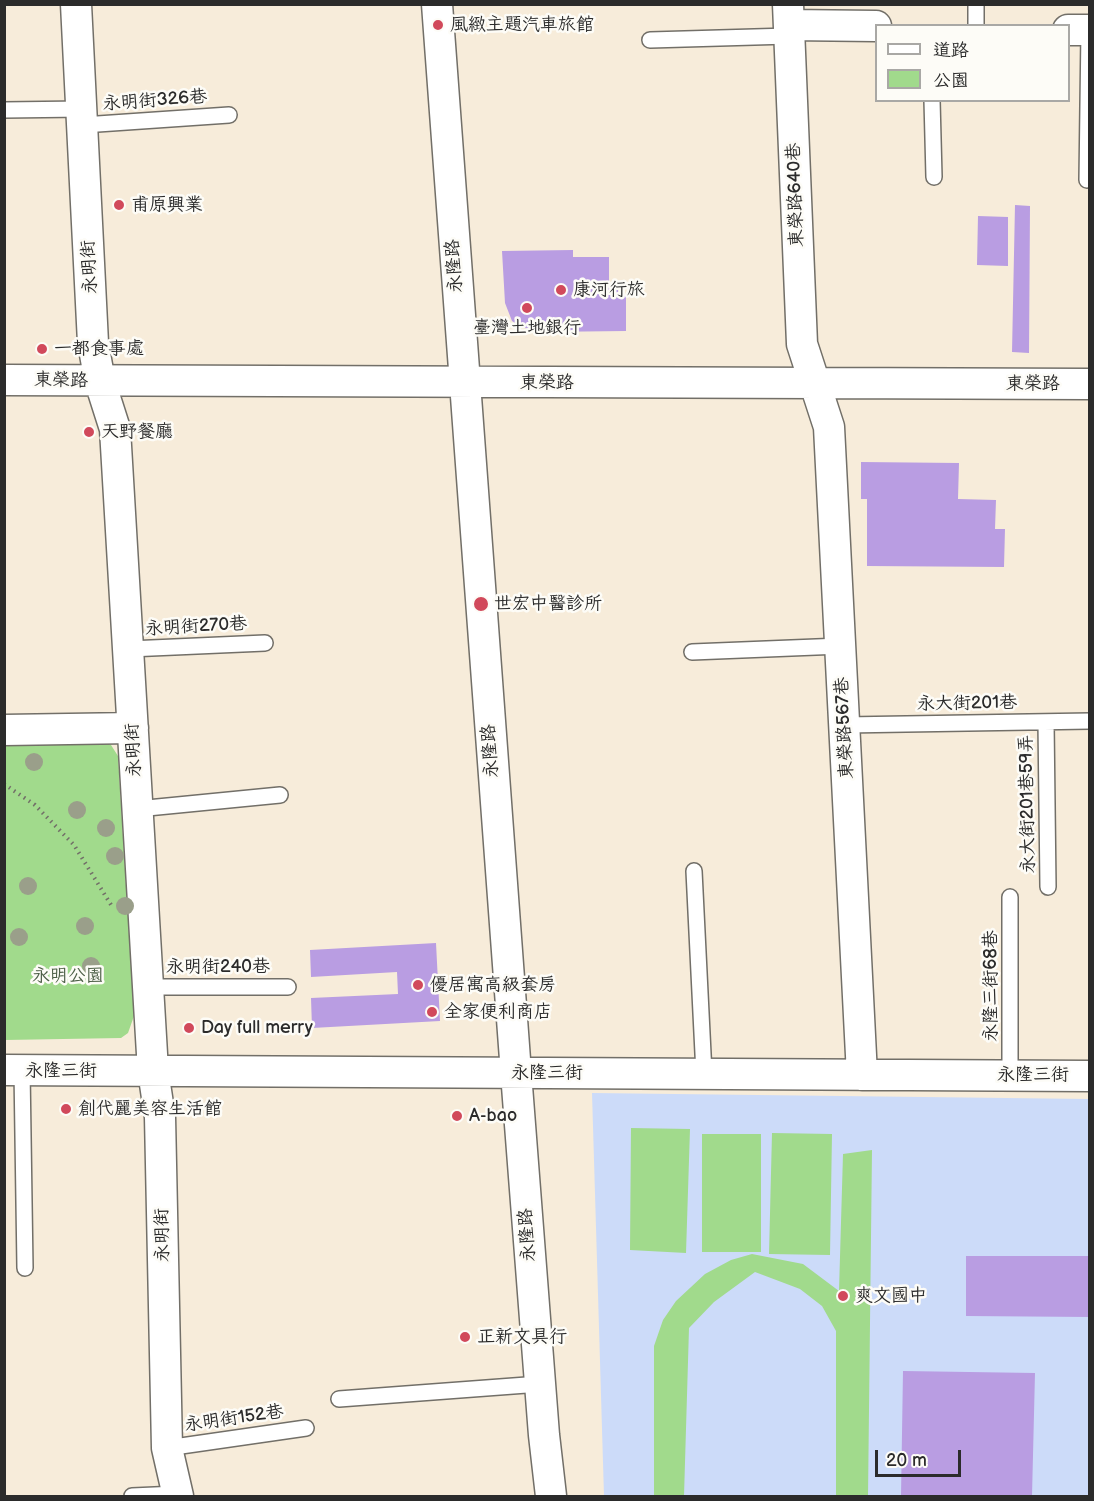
<!DOCTYPE html>
<html>
<head>
<meta charset="utf-8">
<style>
	body { margin:0 }
	#map { position:relative; width:1094px; height:1501px; overflow:hidden; background:#f7ecda; font-family:"Balsamiq Sans","LXGW WenKai TC",sans-serif }
	canvas { display:block }
	.frame { position:absolute; inset:0; border:6px solid #2b2b2b; pointer-events:none }
	.legend { position:absolute; left:875px; top:24px; width:195px; height:78px; box-sizing:border-box; background:#fdfcf7; border:2px solid #a9a8a5; margin:0; padding:8px 10px; list-style:none; font-size:18px; color:#2b2b2b }
	.legend li { display:flex; align-items:center; gap:12px; height:30px }
	.legend b { width:30px; border:2px solid #a9a8a5 }
	.scale { position:absolute; left:875px; top:1450px; width:86px; height:27px; box-sizing:border-box; border:3px solid #2b2b2b; border-top:0; padding-left:8px; font-size:18px; line-height:21px; white-space:nowrap; color:#2b2b2b; -webkit-text-stroke:4px #fdfcf7; paint-order:stroke }
</style>
</head>
<body>
<div id="map">
<canvas width="1094" height="1501"></canvas>
<div class="frame"></div>
<ul class="legend">
<li><b style="height:8px;background:#fff"></b>道路</li>
<li><b style="height:16px;background:#a1da8c"></b>公園</li>
</ul>
<div class="scale">20 m</div>
</div>
<script>
const context = document.querySelector('canvas').getContext('2d');
context.lineJoin = 'round';
function fill(path, color) {
  context.fillStyle = color;
  context.fill(path, 'evenodd');
}
function toPath(rows) {
  const path = new Path2D();
  for (const r of rows) {
    path.moveTo(r[0], r[1]);
    for (let i = 2; i < r.length; i += 2) path.lineTo(r[i], r[i + 1]);
  }
  return path;
}
function trace(path, color, width, dash) {
  context.strokeStyle = color;
  context.lineWidth = width;
  context.lineCap = dash ? 'butt' : 'round';
  context.setLineDash(dash || []);
  context.stroke(path);
}
function drawText(font, color, halo, rows, align = 'center') {
  context.font = font + ' "Balsamiq Sans","LXGW WenKai TC",sans-serif';
  context.lineWidth = 5;
  context.setLineDash([]);
  context.textBaseline = 'middle';
  context.strokeStyle = halo;
  context.fillStyle = color;
  for (const [text, x, y, turn = 0] of rows) {
    context.save();
    context.translate(x, y);
    context.rotate((+turn || 0) * Math.PI / 180);
    context.textAlign = isNaN(turn) ? turn : align;
    if (halo) context.strokeText(text, 0, 0);
    context.fillText(text, 0, 0);
    context.restore();
  }
}
const built = toPath([
	[592,1093,1089,1099,1089,1496,604,1496]
]);
const green = toPath([
	[5,739,98,739,111,745,118,756,134,1016,128,1033,121,1038,5,1040],
	[631,1128,690,1129,686,1253,630,1250],
	[772,1133,832,1134,830,1255,769,1254],
	[702,1134,761,1134,761,1252,702,1252],
	[872,1150,868,1496,836,1496,836,1331,822,1306,800,1289,755,1272,714,1302,689,1328,684,1496,654,1496,654,1346,663,1320,676,1301,705,1274,731,1260,752,1254,803,1264,839,1291,843,1154]
]);
const building = toPath([
	[1015,205,1030,206,1029,353,1012,352],
	[978,216,1008,217,1008,266,977,265],
	[573,250,573,257,609,257,609,284,618,284,618,296,626,296,626,331,542,332,521,327,512,321,505,303,502,251],
	[861,462,959,463,958,499,996,500,995,529,1005,529,1004,567,867,566,867,499,861,499],
	[436,943,440,1021,312,1028,311,998,398,994,397,972,311,977,310,950],
	[966,1256,1090,1256,1090,1317,966,1316],
	[903,1371,1035,1373,1032,1496,901,1496]
]);
const path = toPath([
	[4,784,35,805,74,845,113,908]
]);
const lane = toPath([
	[976,26,976,4],
	[650,40,789,36],
	[932,100,934,177],
	[4,110,83,109],
	[83,125,229,115],
	[1087,180,1089,30],
	[129,649,265,643],
	[692,652,841,646],
	[1046,722,1048,887],
	[845,725,1090,721],
	[137,809,280,795],
	[694,871,704,1074],
	[1010,897,1010,1075],
	[149,987,288,987],
	[22,1070,25,1268],
	[339,1399,540,1384],
	[167,1448,306,1428],
	[132,1496,177,1494]
]);
const street = toPath([
	[76,4,93,343,100,382,115,429,153,1071,160,1117,167,1448,178,1496],
	[437,4,516,1073,544,1435,551,1496],
	[788,4,802,344,829,427,862,1075],
	[789,25,876,26],
	[1068,30,1090,30],
	[4,380,1090,384],
	[4,730,133,728],
	[4,1070,1090,1076]
]);
const trees = [
	[34,762],
	[77,810],
	[106,828],
	[115,856],
	[28,886],
	[125,906],
	[85,926],
	[19,937],
	[91,966]
];
const markers = [
	[438,25,6,"#d1495b"],
	[119,205,6,"#d1495b"],
	[561,290,6,"#d1495b"],
	[527,308,6,"#d1495b"],
	[42,349,6,"#d1495b"],
	[89,432,6,"#d1495b"],
	[481,604,8,"#d1495b"],
	[418,985,6,"#d1495b"],
	[432,1012,6,"#d1495b"],
	[189,1028,6,"#d1495b"],
	[66,1109,6,"#d1495b"],
	[457,1116,6,"#d1495b"],
	[843,1296,6,"#d1495b"],
	[465,1337,6,"#d1495b"]
];
const poiNames = [
	["風緻主題汽車旅館",450,25],
	["甫原興業",131,205],
	["康河行旅",573,290],
	["臺灣土地銀行",527,328,"center"],
	["一都食事處",54,349],
	["天野餐廳",101,432],
	["世宏中醫診所",494,604],
	["優居寓高級套房",430,985],
	["全家便利商店",444,1012],
	["Day full merry",201,1028],
	["創代麗美容生活館",78,1109],
	["A-bao",469,1116],
	["爽文國中",855,1296],
	["正新文具行",477,1337]
];
const streetNames = [
	["永明街326巷",155,101,-4],
	["東榮路640巷",796,195,-92],
	["永隆路",455,266,-94],
	["永明街",90,267,-93],
	["東榮路",61,381,1],
	["東榮路",547,383],
	["東榮路",1033,384],
	["永明街270巷",196,627,-3],
	["永大街201巷",967,704,-1],
	["東榮路567巷",845,728,-93],
	["永明街",134,750,-93],
	["永隆路",491,751,-94],
	["永大街201巷59弄",1028,804,-91],
	["永明街240巷",218,967],
	["永隆三街68巷",991,986,-90],
	["永隆三街",61,1071],
	["永隆三街",547,1073],
	["永隆三街",1033,1075],
	["永明街",163,1235,-91],
	["永隆路",528,1235,-94],
	["永明街152巷",234,1419,-8]
];
const parkNames = [
	["永明公園",68,976]
];
fill(built, '#ccdbf9');
fill(green, '#a1da8c');
fill(building, '#b99de2');
trace(lane, '#726f68', 18);
trace(street, '#726f68', 33);
trace(path, '#726f68', 4, [1.5, 4.5]);
trace(lane, '#fff', 15);
trace(street, '#fff', 30);
context.fillStyle = '#9a9f8a';
for (const [x, y] of trees) {
  context.beginPath();
  context.arc(x, y, 9, 0, 2 * Math.PI);
  context.fill();
}
for (const [x, y, r, color] of markers) {
  const dot = new Path2D();
  dot.arc(x, y, r, 0, 2 * Math.PI);
  context.fillStyle = color;
  context.fill(dot);
  trace(dot, '#fdfcf7', 2);
}
drawText('18px', '#2b2b2b', '#fdfcf7', poiNames, 'left');
drawText('18px', '#2b2b2b', '#fdfcf7', streetNames);
drawText('18px', '#4e6048', '#fdfcf7', parkNames);
</script>
</body>
</html>
